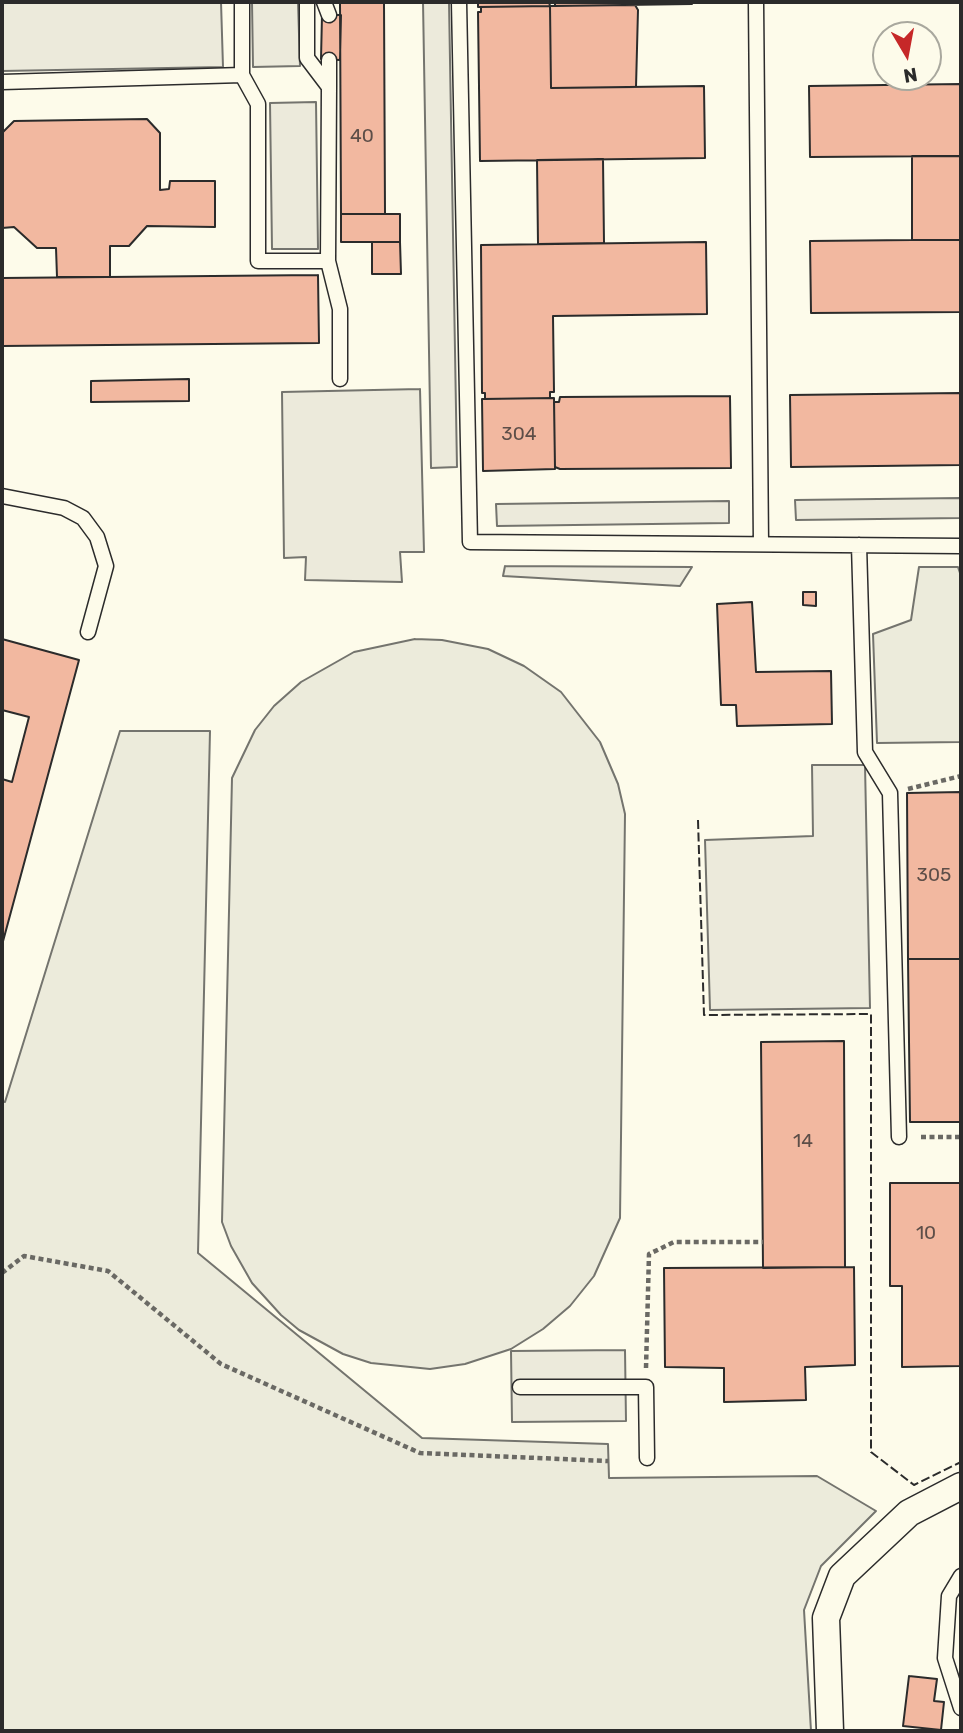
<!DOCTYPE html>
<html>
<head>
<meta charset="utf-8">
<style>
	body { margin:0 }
	#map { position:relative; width:963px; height:1733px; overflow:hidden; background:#fdfbea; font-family:Rubik,sans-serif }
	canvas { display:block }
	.frame { position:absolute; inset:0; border:4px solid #2b2b2b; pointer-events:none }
	.north { position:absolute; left:872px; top:21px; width:70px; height:70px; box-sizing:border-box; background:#fdfbea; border:2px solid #a9a89e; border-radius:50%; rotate:170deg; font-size:19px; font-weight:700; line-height:28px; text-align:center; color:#2b2b2b }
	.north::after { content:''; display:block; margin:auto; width:24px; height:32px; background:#c62828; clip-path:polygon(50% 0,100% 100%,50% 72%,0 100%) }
</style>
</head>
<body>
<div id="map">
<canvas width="963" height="1733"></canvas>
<div class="frame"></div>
<div class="north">N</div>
</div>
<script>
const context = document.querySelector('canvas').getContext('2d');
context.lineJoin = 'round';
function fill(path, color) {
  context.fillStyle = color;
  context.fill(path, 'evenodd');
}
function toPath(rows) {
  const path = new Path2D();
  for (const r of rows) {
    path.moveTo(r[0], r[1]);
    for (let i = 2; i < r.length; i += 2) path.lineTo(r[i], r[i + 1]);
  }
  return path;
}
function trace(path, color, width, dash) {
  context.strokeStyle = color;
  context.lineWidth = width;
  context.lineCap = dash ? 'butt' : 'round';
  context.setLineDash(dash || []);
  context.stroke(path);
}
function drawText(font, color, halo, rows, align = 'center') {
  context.font = font + ' Rubik,sans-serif';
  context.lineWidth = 5;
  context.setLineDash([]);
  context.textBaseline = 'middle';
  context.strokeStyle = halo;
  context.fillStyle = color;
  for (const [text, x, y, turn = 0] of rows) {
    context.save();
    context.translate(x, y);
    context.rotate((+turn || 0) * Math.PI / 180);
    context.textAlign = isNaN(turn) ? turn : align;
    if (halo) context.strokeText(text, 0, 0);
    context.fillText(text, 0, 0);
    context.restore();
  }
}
const green = toPath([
	[919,567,958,567,961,576,961,742,877,743,873,634,911,620,919,567],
	[415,639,442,640,488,649,524,666,561,692,600,742,618,784,625,814,620,1218,594,1276,570,1306,543,1329,511,1349,465,1364,430,1369,371,1363,343,1354,299,1330,281,1315,252,1283,231,1246,222,1222,232,778,255,730,274,706,301,682,354,652,415,639],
	[120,731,210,731,198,1253,422,1438,608,1444,609,1478,817,1476,876,1511,821,1566,804,1610,811,1731,2,1731,2,1101,5,1102,120,731]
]);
const parking = toPath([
	[2,2,221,2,223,67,2,71,2,2],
	[252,2,298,2,300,66,253,67,252,2],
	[423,2,449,2,457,467,431,468,423,2],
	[316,102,318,249,272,249,270,103,316,102],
	[420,389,424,552,400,552,402,582,305,580,306,557,284,558,282,392,420,389],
	[961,498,961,518,796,520,795,500,961,498],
	[729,501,729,523,497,526,496,504,729,501],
	[505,566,692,567,680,586,503,576,505,566],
	[812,765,865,765,870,1008,710,1010,705,840,813,836,812,765],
	[625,1350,626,1421,512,1422,511,1351,625,1350]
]);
const building = toPath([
	[340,2,384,2,385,214,341,214,340,2],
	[478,2,549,2,550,6,478,7,478,2],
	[555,2,692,2,692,4,555,6,555,2],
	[820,2,957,2,820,3,820,2],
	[635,5,638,10,636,87,551,88,550,6,635,5],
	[550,6,551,88,704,86,705,158,480,161,478,12,481,12,481,7,550,6],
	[322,15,341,15,340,60,321,59,322,15],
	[961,84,961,156,810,157,809,86,961,84],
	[147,119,160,133,160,190,169,189,170,181,215,181,215,227,147,226,129,246,110,246,110,277,57,277,56,248,37,248,14,227,2,228,2,133,14,121,147,119],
	[912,156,961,156,961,240,912,240,912,156],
	[603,159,604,243,538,244,537,160,603,159],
	[341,214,400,214,400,242,341,242,341,214],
	[912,240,961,240,961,312,811,313,810,241,912,240],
	[372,242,400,242,401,274,372,274,372,242],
	[706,242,707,314,553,316,554,392,550,392,550,398,485,399,485,393,482,393,481,245,706,242],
	[318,275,319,343,2,346,2,278,318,275],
	[189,379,189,401,91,402,91,381,189,379],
	[960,393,961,465,791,467,790,395,960,393],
	[730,396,731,468,560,469,555,467,554,402,559,402,560,397,730,396],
	[554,398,555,469,483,471,482,399,554,398],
	[803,592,816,592,816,606,803,605,803,592],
	[752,602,756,672,831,671,832,724,737,726,736,705,721,705,717,604,752,602],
	[2,639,79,660,2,945,2,779,12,782,29,717,2,710,2,639],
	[961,792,961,959,908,959,907,793,961,792],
	[908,959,961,959,961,1122,910,1122,908,959],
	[844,1041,845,1267,763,1268,761,1042,844,1041],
	[890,1183,961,1183,961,1366,902,1367,902,1286,890,1286,890,1183],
	[854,1267,855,1365,805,1367,806,1400,724,1402,724,1368,665,1367,664,1268,854,1267],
	[909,1676,937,1679,934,1701,944,1702,941,1730,903,1726,909,1676]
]);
const path = toPath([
	[908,789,961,776],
	[921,1137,961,1137],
	[2,1273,24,1256,108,1271,221,1364,420,1453,608,1461],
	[646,1368,649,1254,674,1242,763,1242]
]);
const service = toPath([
	[242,2,242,75,258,104,258,261,328,261,329,87,307,58,307,2],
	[324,2,329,15],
	[459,2,470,542,961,546],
	[756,2,761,544],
	[2,82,242,75],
	[329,87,329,60],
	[328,261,340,309,340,379],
	[2,496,64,508,83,518,97,537,106,566,88,632],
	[859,545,865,752,890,793,899,1137],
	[520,1387,646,1387,647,1458],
	[961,1576,949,1596,945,1658,961,1708]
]);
const minor = toPath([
	[830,1731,826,1618,842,1576,909,1513,961,1486]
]);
const fence = toPath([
	[698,820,704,1015,871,1014,871,1452,914,1485,961,1462]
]);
const numberNames = [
	["40",362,137],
	["304",519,435],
	["305",934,876],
	["14",803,1142],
	["10",926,1234]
];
fill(green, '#ecebdb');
trace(green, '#74746e', 2);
fill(parking, '#eceadb');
trace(parking, '#74746e', 2);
fill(building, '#f2b8a0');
trace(building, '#2b2b2b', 2);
trace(service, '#2b2b2b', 17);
trace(minor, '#2b2b2b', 29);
trace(path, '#6a6964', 4.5, [5, 3.5]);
trace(service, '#fdfbea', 14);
trace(minor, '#fdfbea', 26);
trace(fence, '#2b2b2b', 2, [9, 3.5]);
drawText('19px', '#5d4e48', null, numberNames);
</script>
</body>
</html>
